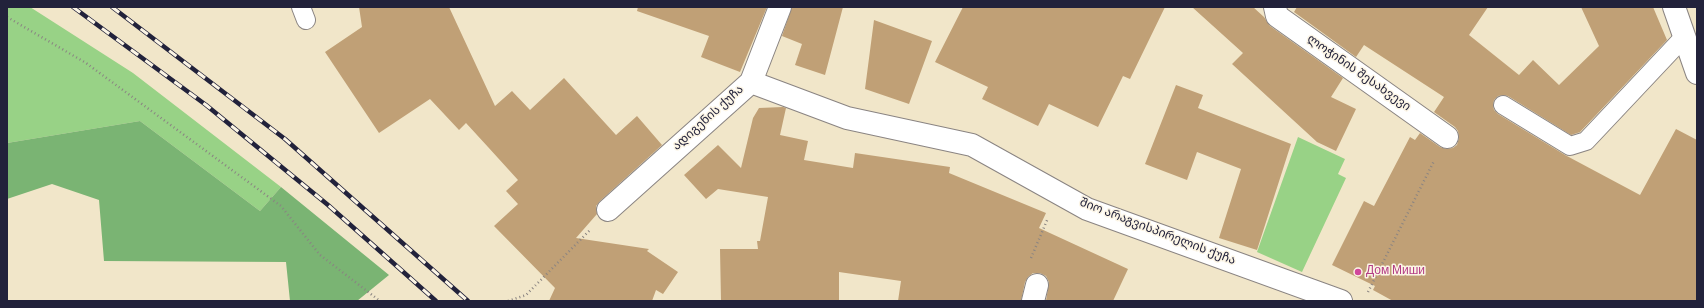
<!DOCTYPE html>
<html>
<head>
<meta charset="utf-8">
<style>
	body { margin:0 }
	#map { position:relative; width:1704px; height:308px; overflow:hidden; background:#f1e6c9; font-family:"Gochi Hand",sans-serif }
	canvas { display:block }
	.frame { position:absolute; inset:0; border:8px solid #22223b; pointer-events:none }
</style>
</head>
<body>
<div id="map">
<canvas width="1704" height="308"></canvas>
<div class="frame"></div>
</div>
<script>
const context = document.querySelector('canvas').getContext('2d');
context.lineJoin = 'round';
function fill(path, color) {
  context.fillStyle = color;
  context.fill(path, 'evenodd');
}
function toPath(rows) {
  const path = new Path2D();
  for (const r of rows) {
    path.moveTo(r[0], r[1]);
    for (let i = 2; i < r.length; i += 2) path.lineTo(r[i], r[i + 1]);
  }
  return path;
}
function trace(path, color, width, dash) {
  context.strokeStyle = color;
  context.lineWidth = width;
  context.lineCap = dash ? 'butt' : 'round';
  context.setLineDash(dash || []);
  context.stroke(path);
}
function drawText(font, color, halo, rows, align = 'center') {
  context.font = font + ' "Gochi Hand","Noto Sans Georgian",sans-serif';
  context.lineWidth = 3;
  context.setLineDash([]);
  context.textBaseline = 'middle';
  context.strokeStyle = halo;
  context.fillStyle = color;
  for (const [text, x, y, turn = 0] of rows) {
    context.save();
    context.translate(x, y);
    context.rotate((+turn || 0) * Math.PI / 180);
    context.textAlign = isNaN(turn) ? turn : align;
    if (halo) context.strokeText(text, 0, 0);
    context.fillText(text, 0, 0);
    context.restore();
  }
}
const green = toPath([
	[7,7,30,7,133,73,281,187,260,211,140,121,7,143],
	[1298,137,1345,159,1338,174,1346,178,1302,272,1257,252]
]);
const forest = toPath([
	[140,121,260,211,281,187,389,275,357,301,290,301,286,262,104,261,99,200,52,184,7,199,7,143]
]);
const building = toPath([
	[359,7,449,7,495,106,512,91,530,110,564,78,616,135,637,116,662,145,600,201,596,206,597,214,576,238,649,249,647,251,678,272,663,294,656,290,652,301,549,301,555,288,494,226,518,204,506,191,518,180,488,147,466,123,459,130,430,99,379,133,325,52,362,27],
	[638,7,767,7,740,72,701,57,709,36,637,11],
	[792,7,843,7,825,75,795,65,802,44,782,36],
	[963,7,1165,7,1130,79,1123,76,1098,127,1049,104,1038,126,982,99,988,87,935,62],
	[1192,7,1253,7,1264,17,1270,26,1343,78,1331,97,1356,109,1336,151,1317,142,1232,64,1243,53],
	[1297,7,1488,7,1469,35,1519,75,1533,60,1559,85,1599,46,1581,7,1653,7,1667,40,1580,132,1571,135,1508,96,1503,95,1498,96,1494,100,1493,105,1494,110,1498,114,1565,155,1640,195,1676,129,1697,140,1697,301,1393,301,1373,290,1375,286,1332,265,1364,201,1374,206,1410,137,1415,140,1420,133,1440,147,1446,149,1453,148,1457,145,1459,138,1458,131,1455,127,1434,112,1444,97,1364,45,1356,57,1294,12],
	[874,20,932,41,909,104,865,89],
	[1176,85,1203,95,1198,108,1291,144,1257,250,1219,238,1241,169,1197,152,1187,180,1145,164],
	[783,107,786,108,780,135,808,141,804,160,853,168,855,153,950,167,949,173,1046,213,1039,228,1128,269,1113,301,1046,301,1049,282,1046,276,1040,273,1033,273,1028,277,1025,282,1021,301,898,301,901,281,839,272,839,301,721,301,720,249,758,249,757,241,760,241,768,197,718,189,706,199,684,175,718,145,741,168,753,118,759,108]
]);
const path = toPath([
	[7,17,86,63,281,206,320,255,380,301],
	[1031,258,1048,218],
	[1368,292,1434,161],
	[508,301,526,295,590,230]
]);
const lane = toPath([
	[301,7,306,20],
	[1503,105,1570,146,1586,141,1684,37]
]);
const street = toPath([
	[1275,7,1277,16,1447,137],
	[1674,7,1697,73],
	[751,82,847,118,972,145,1087,209,1341,301],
	[608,210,751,82,780,7],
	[1033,301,1037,285]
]);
const rail = toPath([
	[73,7,206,105,328,205,436,301],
	[112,7,285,139,468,301]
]);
const markers = [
	[1358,272,4,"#d1479c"]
];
const streetNames = [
	["ლოჭინის შესახვევი",1358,74,35],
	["ადიგენის ქუჩა",709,119,-42],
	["შიო არაგვისპირელის ქუჩა",1157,233,21]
];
const hotelNames = [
	["Дом Миши",1366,272]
];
fill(green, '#98d286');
fill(forest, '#7ab473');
fill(building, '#c0a076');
trace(lane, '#8a8482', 20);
trace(street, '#8a8482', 24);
trace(path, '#8a8482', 2.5, [1, 3]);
trace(lane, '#fff', 18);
trace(street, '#fff', 22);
trace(rail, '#22223b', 4.5);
trace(rail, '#fcf5e5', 3, [9]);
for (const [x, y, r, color] of markers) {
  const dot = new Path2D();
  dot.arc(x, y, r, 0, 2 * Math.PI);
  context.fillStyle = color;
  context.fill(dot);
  trace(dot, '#fcf5e5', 1.5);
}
drawText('12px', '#22223b', '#fcf5e5', streetNames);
drawText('12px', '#b23c85', '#fcf5e5', hotelNames, 'left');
</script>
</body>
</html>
